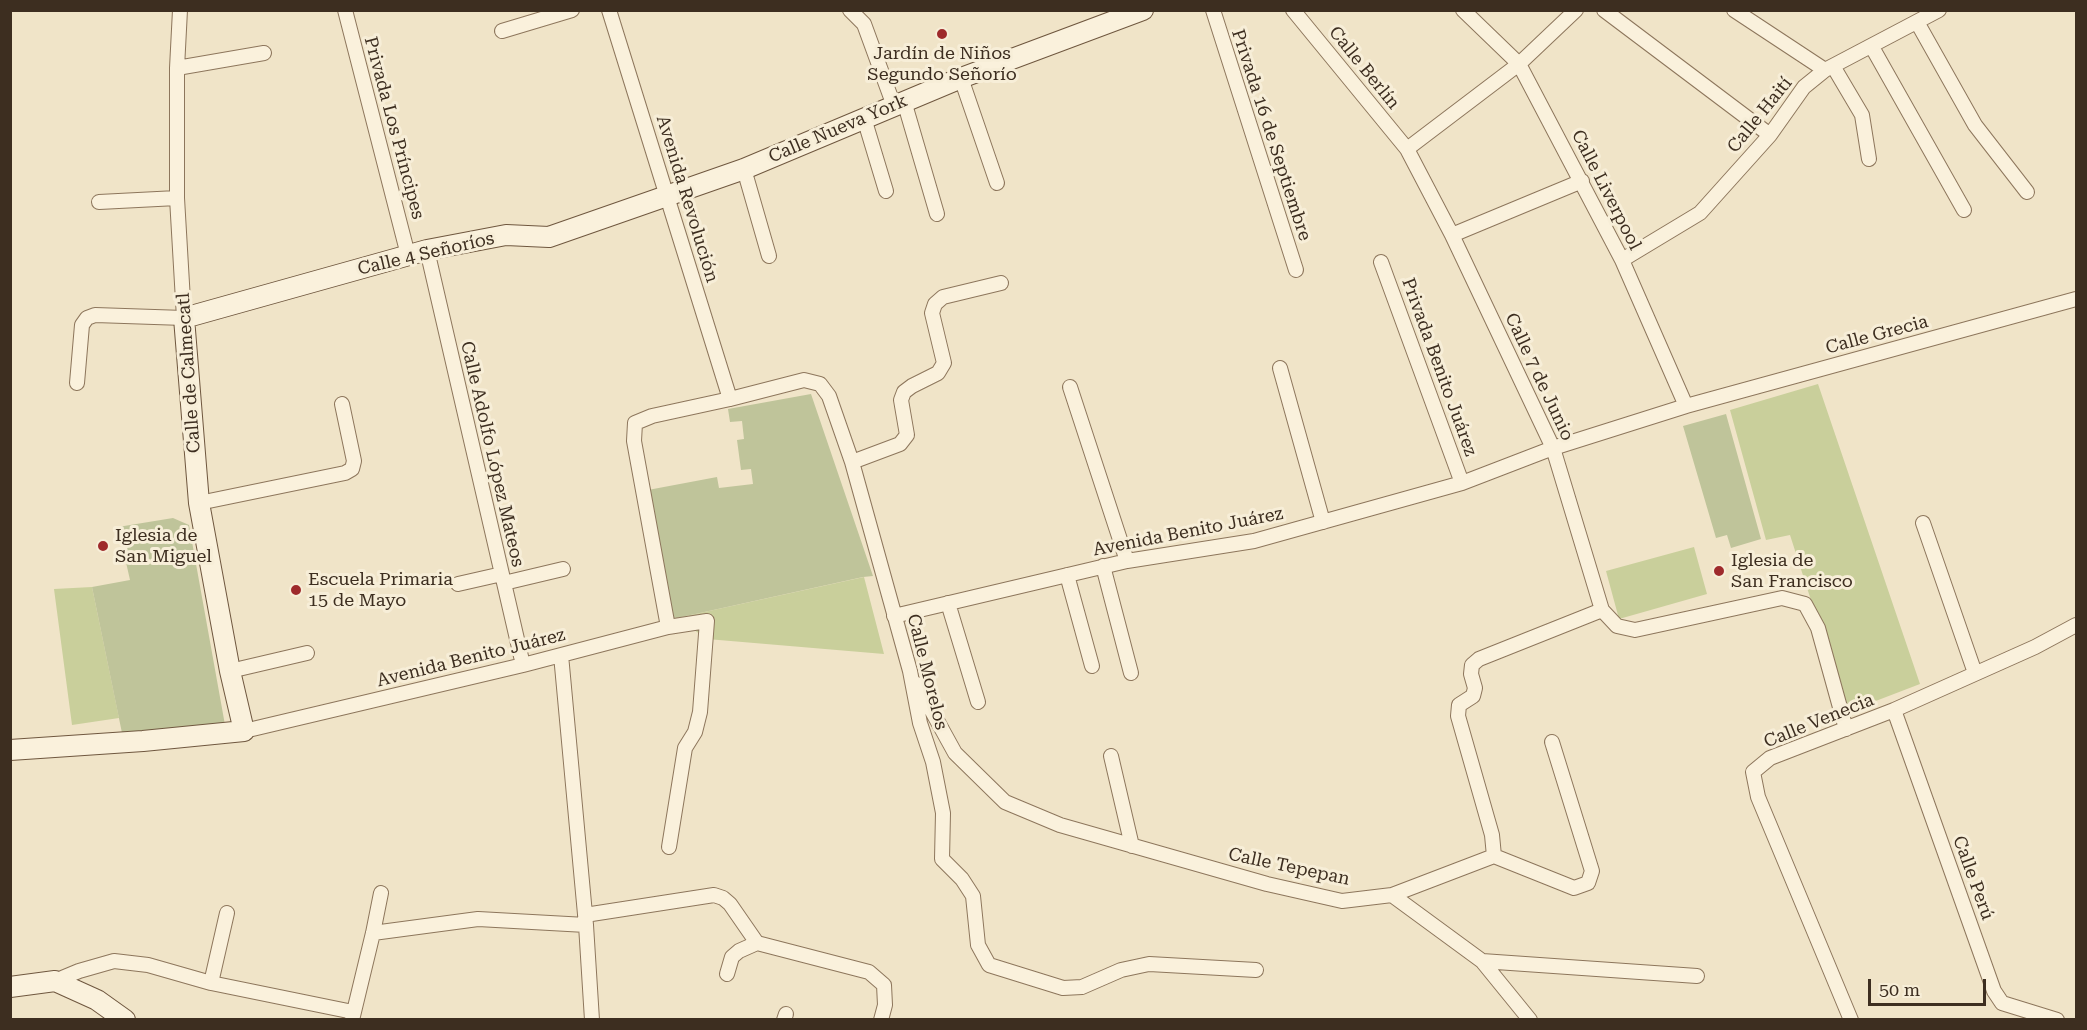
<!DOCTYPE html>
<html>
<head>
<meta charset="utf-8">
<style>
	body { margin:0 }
	#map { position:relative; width:2087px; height:1030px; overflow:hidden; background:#f0e4c8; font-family:"Roboto Serif",serif }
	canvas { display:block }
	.frame { position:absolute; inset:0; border:12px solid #3d2e20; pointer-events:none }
	.scale { position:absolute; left:1868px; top:979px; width:118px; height:27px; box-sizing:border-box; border:3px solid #3d2e20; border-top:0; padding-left:8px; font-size:18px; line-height:21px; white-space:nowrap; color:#3d2e20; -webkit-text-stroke:4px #f7eed8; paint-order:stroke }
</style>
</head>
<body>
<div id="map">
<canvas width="2087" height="1030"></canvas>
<div class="frame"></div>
<div class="scale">50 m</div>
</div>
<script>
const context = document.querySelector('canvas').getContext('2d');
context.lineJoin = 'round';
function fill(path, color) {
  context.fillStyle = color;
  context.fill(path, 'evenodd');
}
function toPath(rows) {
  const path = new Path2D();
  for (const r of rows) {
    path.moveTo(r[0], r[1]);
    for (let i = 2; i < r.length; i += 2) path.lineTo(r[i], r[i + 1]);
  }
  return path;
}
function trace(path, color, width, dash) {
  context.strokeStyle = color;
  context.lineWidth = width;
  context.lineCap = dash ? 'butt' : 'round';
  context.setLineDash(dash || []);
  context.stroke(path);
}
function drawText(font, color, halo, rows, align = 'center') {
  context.font = font + ' "Roboto Serif",serif';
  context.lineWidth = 6;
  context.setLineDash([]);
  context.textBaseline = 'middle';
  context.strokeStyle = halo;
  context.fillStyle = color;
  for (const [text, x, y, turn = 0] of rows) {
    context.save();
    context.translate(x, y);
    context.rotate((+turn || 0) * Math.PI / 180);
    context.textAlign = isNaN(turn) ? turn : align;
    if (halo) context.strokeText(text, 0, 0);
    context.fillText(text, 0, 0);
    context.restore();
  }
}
const green = toPath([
	[1818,384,1920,684,1847,712,1790,535,1766,540,1730,410],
	[1694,547,1707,594,1619,619,1606,571],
	[864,577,884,654,707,639,677,618],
	[92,587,119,718,72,725,54,589]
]);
const cemetery = toPath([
	[811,394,873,576,863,577,677,618,671,617,648,490,717,477,719,488,753,484,751,469,741,470,737,440,744,439,742,421,730,422,728,409],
	[1726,414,1761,539,1731,548,1727,535,1716,538,1683,426],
	[173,518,189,525,225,725,122,733,92,587,130,580,118,527]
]);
const street = toPath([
	[345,10,408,255],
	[609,10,730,399],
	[850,10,864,24,894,106],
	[1213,10,1296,270],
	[1293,10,1407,149,1452,235,1553,448,1602,610,1617,626,1635,630,1782,598,1805,604,1818,628,1846,729],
	[1463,10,1519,64,1622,260,1686,406],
	[1604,10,1770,135],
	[1734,10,1825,70],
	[1917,22,1975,125,2027,192],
	[502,31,572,10],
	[1872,47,1964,210],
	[1833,66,1862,115,1869,159],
	[177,68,264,53],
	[961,78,997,183],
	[904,101,937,214],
	[864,118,886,191],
	[1407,149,1519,64,1576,10],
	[744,169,769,256],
	[99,202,177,198],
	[1452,235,1582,181],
	[427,250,523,665],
	[1622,260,1700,213,1770,135,1804,87,1825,70,1939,10],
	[1381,262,1462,483],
	[1280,368,1323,522],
	[77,383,82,325,87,318,95,315,184,318,177,198,177,68,180,10],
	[1070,387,1127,561],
	[852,462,900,444,907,435,901,400,904,392,912,386,938,373,944,363,932,313,935,304,943,297,1001,283],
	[199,503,345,473,352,469,354,461,342,404],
	[1923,523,1975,673],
	[1103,566,1131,673],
	[1067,575,1092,666],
	[504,583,563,569],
	[458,584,502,574],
	[948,603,978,702],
	[894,616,1127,561,1254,541,1462,483,1553,448,1686,406,2076,299],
	[668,627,634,441,635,423,652,416,730,399,804,380,820,384,829,396,852,462,910,671,920,723,933,762,943,813,942,859,962,879,973,896,978,945,989,965,1063,988,1082,987,1121,970,1149,964,1256,970],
	[561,655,586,925,592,1020],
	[230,671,307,653],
	[917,684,955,753,1005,802,1060,825,1267,884,1342,901,1392,895,1494,856],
	[1894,710,1994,991,2002,1003,2057,1020],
	[244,731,523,665,668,627,707,621,700,712,695,732,685,748,669,847],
	[1111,756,1132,846],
	[1494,856,1492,835,1458,716,1459,705,1473,696,1475,688,1471,674,1472,665,1479,659,1602,610],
	[1494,856,1574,888,1588,883,1592,871,1552,742],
	[1392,895,1482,961,1530,1020],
	[585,915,714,895,723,898,730,904,757,943],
	[373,933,478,919,586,925],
	[757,943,869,972,884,985,885,1005,881,1020],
	[1482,961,1697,976],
	[727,974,732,957,739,951,757,943],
	[55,981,79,971,114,961,148,965,211,983,353,1012],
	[211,983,227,913],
	[352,1020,373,933,381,893],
	[784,1020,786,1014],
	[1851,1020,1758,797,1753,772,1770,758,1894,710,2035,647,2076,625]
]);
const secondary = toPath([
	[10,750,143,741,244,731,230,671,199,503,184,318,427,250,506,235,549,237,744,169,961,78,1143,10],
	[10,987,55,981,97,1000,125,1020]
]);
const markers = [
	[942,34,6,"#9e2a2b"],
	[103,546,6,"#9e2a2b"],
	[1719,571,6,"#9e2a2b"],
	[296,590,6,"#9e2a2b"]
];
const poiNames = [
	["Jardín de Niños",942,54,"center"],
	["Segundo Señorío",942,75,"center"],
	["Iglesia de",115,536],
	["San Miguel",115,557],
	["Iglesia de",1731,561],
	["San Francisco",1731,582],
	["Escuela Primaria",308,580],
	["15 de Mayo",308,601]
];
const streetNames = [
	["Calle Berlín",1364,68,51],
	["Calle Haití",1760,115,-51],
	["Privada Los Príncipes",394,128,75],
	["Calle Nueva York",838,129,-23],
	["Privada 16 de Septiembre",1271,135,72],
	["Calle Liverpool",1606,190,63],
	["Avenida Revolución",687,199,73],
	["Calle 4 Señoríos",426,254,-13],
	["Calle Grecia",1877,335,-15],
	["Privada Benito Juárez",1439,367,70],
	["Calle de Calmecatl",189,373,-94],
	["Calle 7 de Junio",1539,377,65],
	["Calle Adolfo López Mateos",492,454,77],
	["Avenida Benito Juárez",1188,532,-11],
	["Avenida Benito Juárez",471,658,-14],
	["Calle Morelos",927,672,76],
	["Calle Venecia",1819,721,-22],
	["Calle Tepepan",1289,867,12],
	["Calle Perú",1973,878,70]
];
fill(green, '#c9cf9b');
fill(cemetery, '#bfc49a');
trace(street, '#8d765c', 16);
trace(secondary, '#6f573f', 22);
trace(street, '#faf1dc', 14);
trace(secondary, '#faf1dc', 20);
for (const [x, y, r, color] of markers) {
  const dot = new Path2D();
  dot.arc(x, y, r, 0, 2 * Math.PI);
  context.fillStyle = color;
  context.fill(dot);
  trace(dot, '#f7eed8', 2);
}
drawText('18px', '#3d2e20', '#f7eed8', poiNames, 'left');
drawText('18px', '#3d2e20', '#f7eed8', streetNames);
</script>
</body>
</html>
